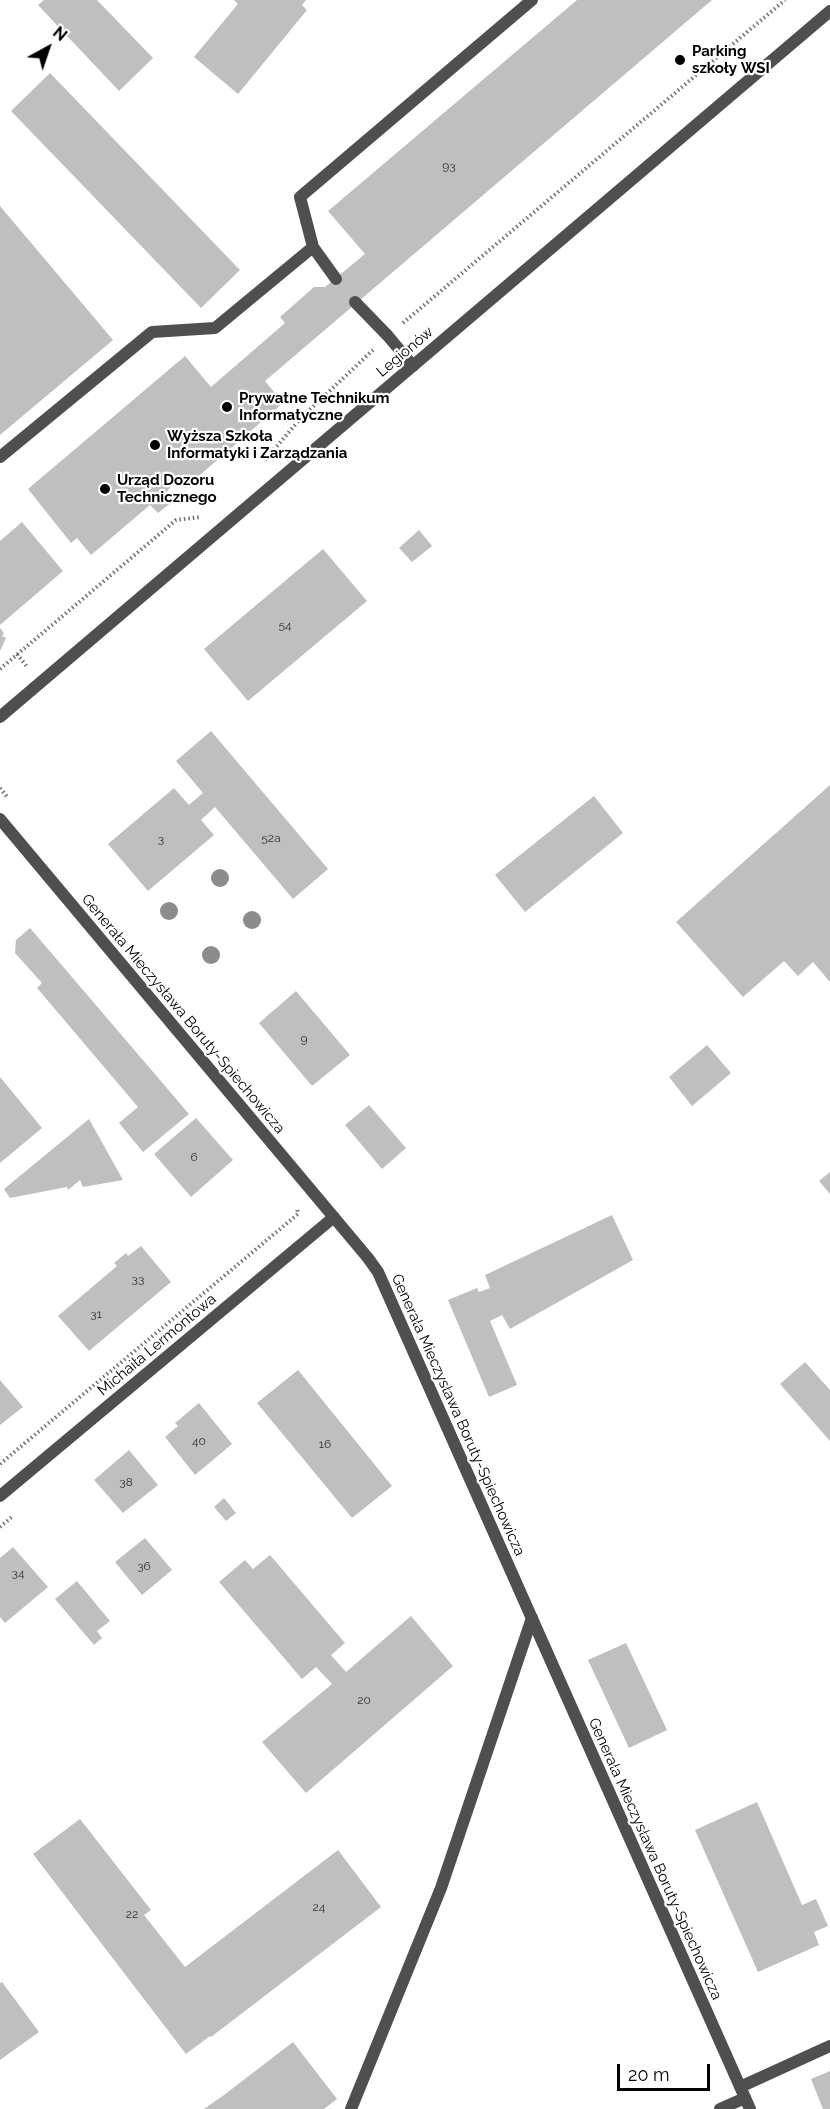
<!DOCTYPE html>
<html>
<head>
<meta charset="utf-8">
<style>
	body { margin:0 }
	#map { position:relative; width:830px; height:2109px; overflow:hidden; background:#fff; font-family:Raleway,sans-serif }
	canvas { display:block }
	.north { position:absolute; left:18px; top:18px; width:60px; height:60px; -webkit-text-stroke:4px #fff; paint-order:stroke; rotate:40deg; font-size:16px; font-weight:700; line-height:24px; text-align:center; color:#000 }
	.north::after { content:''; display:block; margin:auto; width:21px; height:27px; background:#000; clip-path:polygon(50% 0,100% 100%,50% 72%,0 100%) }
	.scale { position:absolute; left:617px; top:2064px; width:93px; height:27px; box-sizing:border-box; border:3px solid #000; border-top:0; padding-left:8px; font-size:18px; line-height:21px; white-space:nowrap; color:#000; -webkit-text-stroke:4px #fff; paint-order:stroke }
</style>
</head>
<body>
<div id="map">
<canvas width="830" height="2109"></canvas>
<div class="north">N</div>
<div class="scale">20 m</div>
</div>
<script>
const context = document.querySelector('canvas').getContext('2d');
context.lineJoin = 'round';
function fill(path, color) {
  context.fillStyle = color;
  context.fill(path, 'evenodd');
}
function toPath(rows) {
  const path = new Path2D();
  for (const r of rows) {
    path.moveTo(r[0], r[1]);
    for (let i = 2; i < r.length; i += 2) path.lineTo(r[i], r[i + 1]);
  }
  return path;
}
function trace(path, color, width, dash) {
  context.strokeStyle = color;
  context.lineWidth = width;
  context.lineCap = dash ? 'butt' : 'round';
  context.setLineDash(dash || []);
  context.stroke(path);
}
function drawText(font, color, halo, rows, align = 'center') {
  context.font = font + ' Raleway,sans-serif';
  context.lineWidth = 4.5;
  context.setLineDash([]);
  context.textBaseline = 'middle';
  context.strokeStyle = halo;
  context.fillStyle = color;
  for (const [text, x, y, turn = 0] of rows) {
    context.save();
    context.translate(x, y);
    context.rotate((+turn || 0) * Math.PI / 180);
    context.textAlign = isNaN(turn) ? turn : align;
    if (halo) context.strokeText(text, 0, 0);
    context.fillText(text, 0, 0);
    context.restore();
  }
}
const building = toPath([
	[44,0,97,0,153,58,119,91,38,5],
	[234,0,306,0,302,5,307,10,238,94,194,57,238,4],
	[577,0,712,0,265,381,283,403,185,488,178,480,166,492,171,499,172,502,158,513,150,505,91,555,77,538,71,543,28,489,185,356,211,387,285,323,280,317,314,287,325,287,365,254,328,211],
	[50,73,240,270,201,308,11,111],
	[0,206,113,340,0,435],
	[22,522,63,571,0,625,0,541],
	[419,530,432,546,412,562,399,548],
	[323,549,367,601,248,701,204,649],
	[0,628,4,633,2,636,6,638,0,651],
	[211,731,328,869,293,899,215,807,201,820,214,835,148,891,108,844,174,788,189,805,203,793,176,761],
	[830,785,830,982,813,962,798,976,784,961,743,997,676,922],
	[594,796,623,833,525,912,495,875],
	[30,928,189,1114,143,1152,119,1123,138,1107,37,988,42,983,15,953,16,940],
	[296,991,350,1055,312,1086,259,1023],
	[707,1045,731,1073,692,1106,669,1077],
	[0,1077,42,1128,0,1163],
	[369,1105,406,1148,382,1169,345,1125],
	[196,1118,233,1160,191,1197,154,1154],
	[89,1119,123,1180,83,1187,80,1180,68,1190,67,1187,10,1198,4,1189],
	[830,1172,830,1194,819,1181],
	[612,1215,633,1260,510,1329,502,1315,490,1321,517,1385,489,1397,448,1300,477,1288,479,1292,490,1288,485,1275],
	[141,1246,171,1282,89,1351,58,1316,117,1266,114,1263,126,1253,128,1256],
	[805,1362,830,1390,830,1441,780,1384],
	[298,1370,392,1486,352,1518,257,1403],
	[0,1380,23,1407,0,1425],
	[199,1403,232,1444,195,1475,165,1437,178,1426,175,1423],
	[129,1450,158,1485,123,1513,94,1480],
	[224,1498,236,1513,226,1521,214,1507],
	[145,1538,172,1570,142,1595,115,1562],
	[13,1547,48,1587,5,1623,0,1617,0,1558],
	[270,1555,345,1643,331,1655,346,1672,411,1616,453,1666,306,1793,262,1742,332,1684,316,1667,302,1679,219,1582,245,1560,253,1569],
	[77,1581,110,1621,97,1631,102,1638,94,1645,55,1599],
	[626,1643,667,1730,629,1748,588,1660],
	[757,1802,802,1905,816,1899,828,1926,814,1932,819,1945,758,1972,695,1830],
	[80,1819,151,1910,144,1915,185,1967,338,1850,381,1907,211,2037,210,2036,186,2054,33,1854],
	[2,1982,39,2032,0,2060,0,1983],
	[293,2042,337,2099,324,2109,204,2109,224,2095],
	[830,2071,830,2109,823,2109,811,2079]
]);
const path = toPath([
	[403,323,785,0],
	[265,460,301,418,373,350],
	[17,654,28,668],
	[0,669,176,520,201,517],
	[0,788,8,798],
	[0,1464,298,1214,297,1208],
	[0,1527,13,1516]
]);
const service = toPath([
	[313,247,300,197,532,0],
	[355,302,388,336,413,366],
	[0,457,152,332,215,328,313,247,336,279],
	[351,2109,441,1888,532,1618],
	[720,2109,745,2098]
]);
const minor = toPath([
	[0,717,830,11],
	[0,819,368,1258,378,1272,750,2109],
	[0,1496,334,1217],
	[740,2087,830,2046]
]);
const trees = [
	[220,878],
	[169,911],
	[252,920],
	[211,955]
];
const markers = [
	[680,60,6,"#000"],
	[227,407,6,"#000"],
	[155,445,6,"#000"],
	[105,489,6,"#000"]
];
const numberNames = [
	["93",449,166],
	["54",285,625],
	["52a",271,838],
	["3",161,839],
	["9",304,1039],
	["6",194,1157],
	["33",138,1279],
	["31",96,1314],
	["40",199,1441],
	["16",325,1444],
	["38",126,1482],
	["36",144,1566],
	["34",18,1573],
	["20",364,1700],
	["24",319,1907],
	["22",132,1914]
];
const poiNames = [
	["Parking",692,51],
	["szkoły WSI",692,68],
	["Prywatne Technikum",239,398],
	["Informatyczne",239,415],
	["Wyższa Szkoła",167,436],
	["Informatyki i Zarządzania",167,453],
	["Urząd Dozoru",117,480],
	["Technicznego",117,497]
];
const streetNames = [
	["Legionów",405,352,-40],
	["Generała Mieczysława Boruty-Spiechowicza",183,1014,50],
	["Michaiła Lermontowa",157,1345,-40],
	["Generała Mieczysława Boruty-Spiechowicza",458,1415,66],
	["Generała Mieczysława Boruty-Spiechowicza",655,1859,66]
];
fill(building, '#bfbfbf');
trace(path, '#717171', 4, [1.5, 3]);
trace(service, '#4f4f4f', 12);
trace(minor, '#4f4f4f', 12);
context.fillStyle = '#8c8c8c';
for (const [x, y] of trees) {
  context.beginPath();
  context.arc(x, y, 9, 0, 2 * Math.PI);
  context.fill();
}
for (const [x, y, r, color] of markers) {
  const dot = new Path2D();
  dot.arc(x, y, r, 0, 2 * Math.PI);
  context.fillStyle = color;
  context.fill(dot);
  trace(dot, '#fff', 2);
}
drawText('12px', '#303030', null, numberNames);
drawText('bold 15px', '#000', '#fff', poiNames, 'left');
drawText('15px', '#000', '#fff', streetNames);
</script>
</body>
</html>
